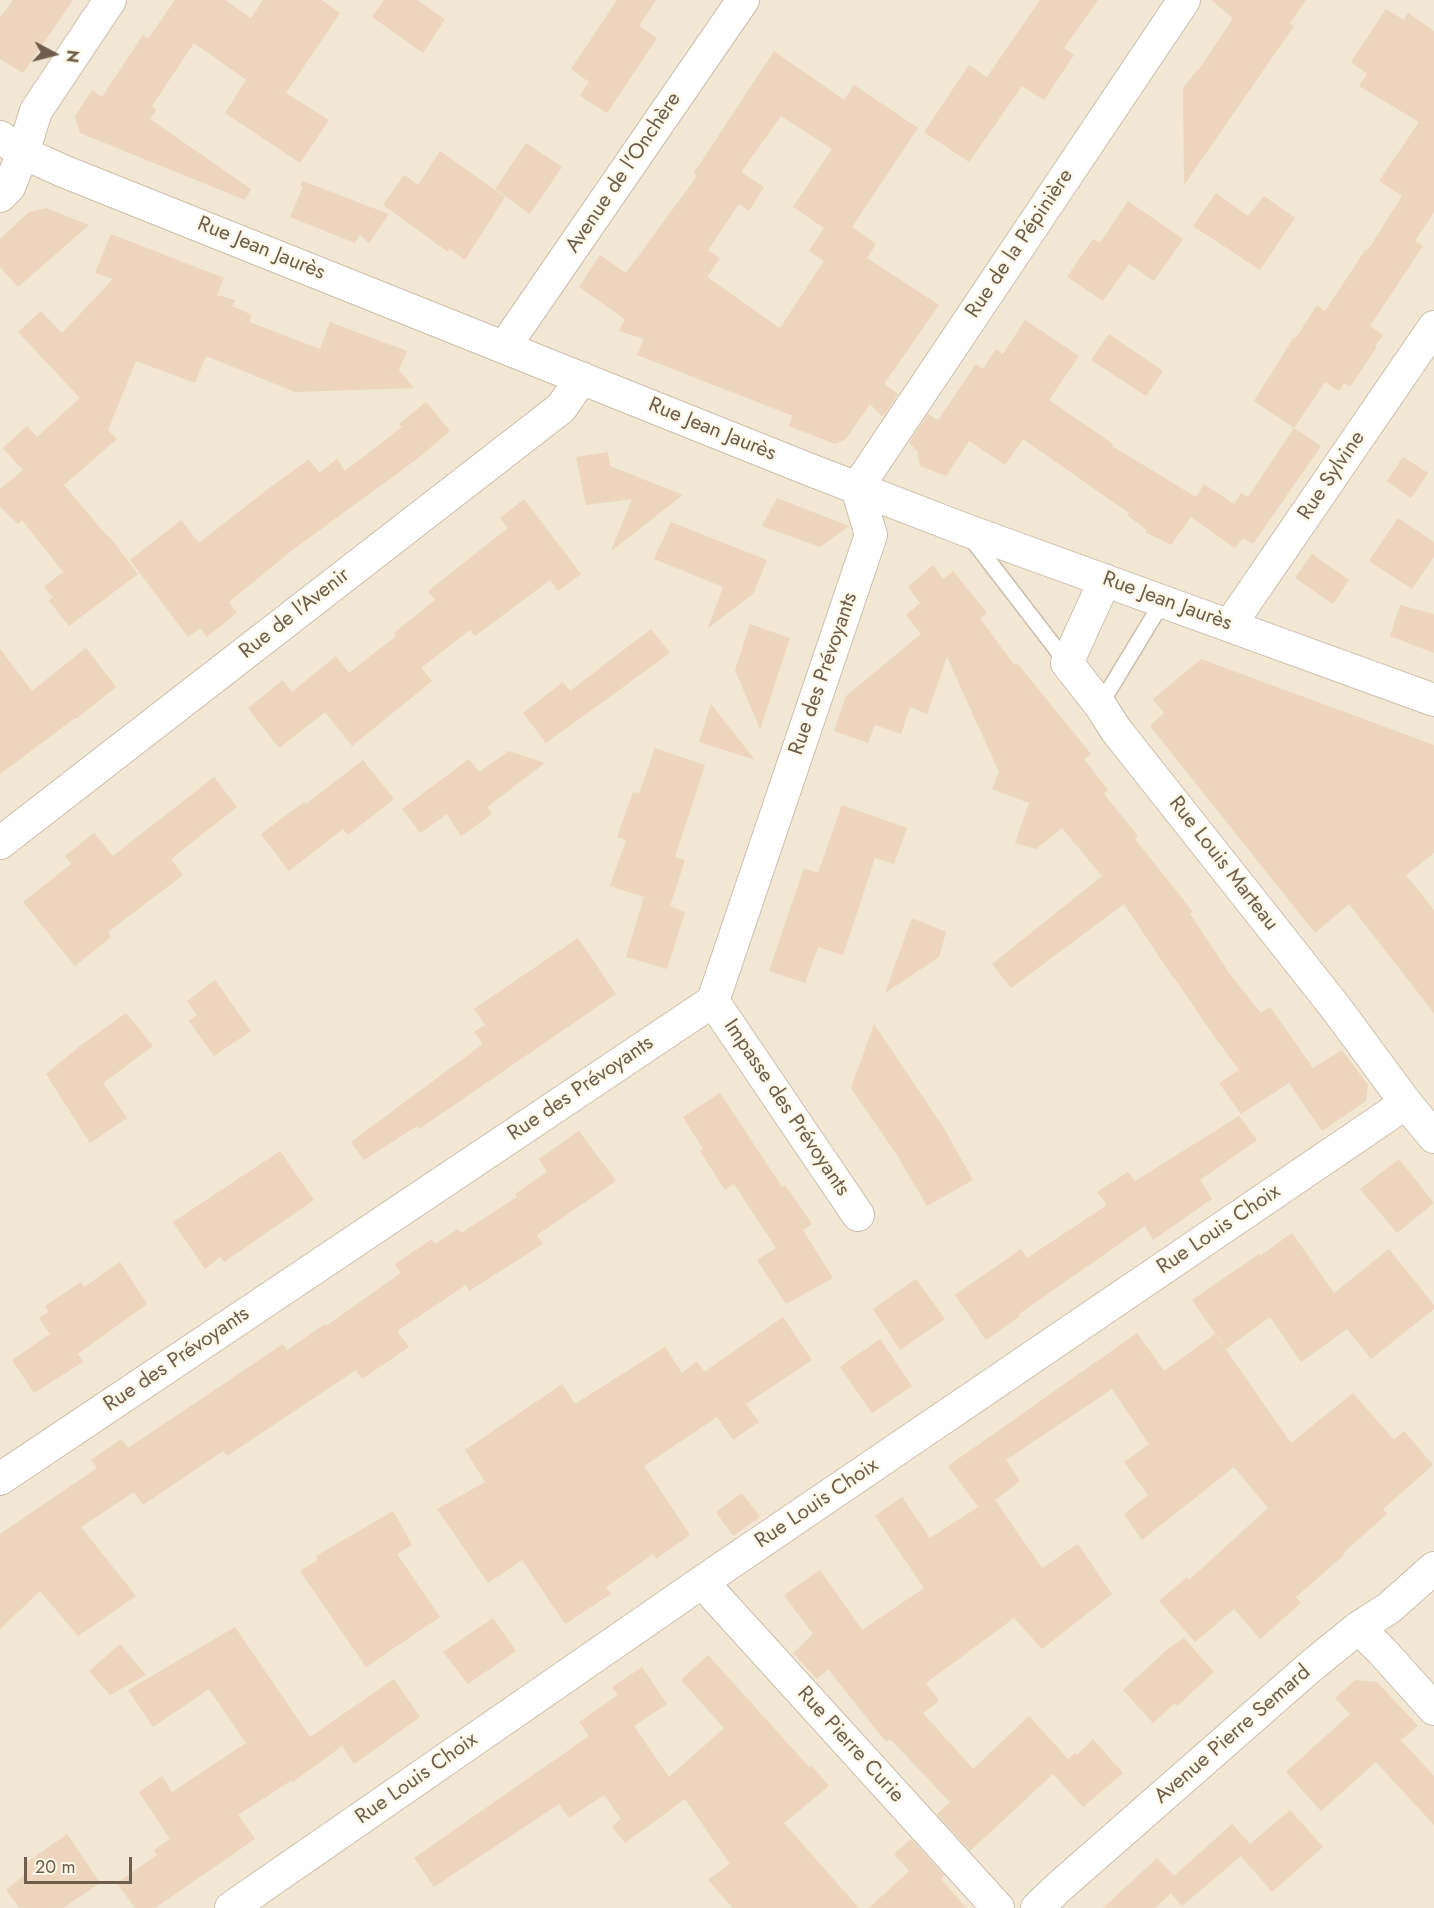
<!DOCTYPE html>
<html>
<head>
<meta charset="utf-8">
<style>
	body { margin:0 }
	#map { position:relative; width:1434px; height:1908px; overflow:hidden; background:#faf4e3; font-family:Jost,sans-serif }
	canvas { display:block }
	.north { position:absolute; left:24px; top:24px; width:60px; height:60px; -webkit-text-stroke:4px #fdf8e8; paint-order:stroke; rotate:97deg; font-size:16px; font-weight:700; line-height:24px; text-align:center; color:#6f5d4b }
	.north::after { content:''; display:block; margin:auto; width:21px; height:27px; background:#6f5d4b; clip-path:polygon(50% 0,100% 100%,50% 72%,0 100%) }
	.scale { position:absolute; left:24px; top:1857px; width:108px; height:27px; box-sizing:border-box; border:3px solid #6f5d4b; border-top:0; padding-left:8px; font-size:18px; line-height:21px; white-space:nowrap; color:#6f5d4b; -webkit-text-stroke:4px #fdf8e8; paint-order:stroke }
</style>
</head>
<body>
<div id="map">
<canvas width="1434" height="1908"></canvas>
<div class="north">N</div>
<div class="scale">20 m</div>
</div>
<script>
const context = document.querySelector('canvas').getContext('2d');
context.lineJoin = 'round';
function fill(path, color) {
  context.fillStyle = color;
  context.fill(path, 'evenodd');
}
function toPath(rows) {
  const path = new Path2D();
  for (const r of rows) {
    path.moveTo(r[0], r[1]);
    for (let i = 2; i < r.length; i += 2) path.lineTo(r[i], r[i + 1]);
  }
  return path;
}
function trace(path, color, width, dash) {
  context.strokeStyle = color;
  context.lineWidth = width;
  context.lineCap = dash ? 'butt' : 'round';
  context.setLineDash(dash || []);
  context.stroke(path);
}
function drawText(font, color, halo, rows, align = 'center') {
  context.font = font + ' Jost,sans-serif';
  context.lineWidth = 4.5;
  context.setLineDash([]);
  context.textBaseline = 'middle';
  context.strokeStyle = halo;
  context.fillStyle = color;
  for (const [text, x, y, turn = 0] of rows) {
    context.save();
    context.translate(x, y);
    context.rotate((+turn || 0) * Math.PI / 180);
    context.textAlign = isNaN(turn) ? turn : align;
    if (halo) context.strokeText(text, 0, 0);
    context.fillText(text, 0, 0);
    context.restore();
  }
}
const residential = toPath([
	[0,0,1434,0,1434,1908,0,1908]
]);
const building = toPath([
	[13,0,73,0,23,73,0,59,0,18],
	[175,0,225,0,251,18,263,0,322,0,340,13,286,93,329,120,300,163,225,113,246,80,194,43,152,106,156,110,150,119,251,189,245,200,80,133,75,116,92,90,102,97,143,35,148,39],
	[384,0,417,0,445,19,423,53,372,17],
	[617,0,656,0,639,26,657,38,607,113,580,96,589,82,571,69],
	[1040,0,1098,0,1064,48,1074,55,1044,100,1022,86,969,162,924,132,969,65,987,77],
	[1211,0,1306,0,1290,23,1294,26,1184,185,1183,88,1197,70,1198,71,1233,18],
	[1386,9,1404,20,1408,13,1434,31,1434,212,1415,241,1423,246,1370,326,1383,335,1375,346,1377,347,1350,387,1344,383,1339,391,1325,382,1294,428,1254,401,1294,337,1296,338,1317,305,1325,311,1366,249,1368,250,1402,196,1379,181,1419,122,1359,86,1367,74,1351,62],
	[774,51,844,100,854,85,918,128,852,227,876,244,867,258,939,305,884,384,898,394,883,417,870,404,846,439,835,444,789,426,793,416,637,355,644,339,619,331,625,319,579,287,600,255,626,273,697,176,694,173],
	[781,116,832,149,793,207,824,228,809,251,824,261,780,328,707,277,720,258,708,250,739,204,749,211,764,187,741,172],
	[526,143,562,167,530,214,495,189],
	[440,151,505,197,465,260,450,249,448,252,383,205,404,175,418,185],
	[303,181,373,208,389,214,369,243,360,235,355,243,290,217,303,187,300,185],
	[1216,193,1248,216,1264,196,1295,218,1260,270,1193,226],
	[1128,201,1183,239,1154,281,1129,264,1103,301,1067,277,1093,239,1100,243],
	[46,208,89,225,18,287,0,267,0,239,29,212],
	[111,234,224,278,217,295,235,300,232,306,252,315,249,322,320,349,330,322,407,351,399,370,414,388,295,392,206,356,195,383,136,361,108,430,117,439,64,485,107,536,109,536,138,574,69,626,49,601,53,597,44,587,63,572,22,520,18,524,0,507,0,489,23,470,3,448,27,426,37,437,80,398,18,332,41,311,62,333,113,279,95,273],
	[1025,320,1079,356,1049,400,1113,444,1112,446,1196,497,1204,484,1234,504,1241,493,1248,497,1294,428,1321,446,1253,544,1243,538,1235,548,1191,517,1171,545,1145,532,1147,530,1127,515,1129,513,1023,439,1005,465,969,441,946,476,920,466,917,451,909,443,928,414,938,420,976,364,983,369,996,349,1003,354],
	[1109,334,1163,371,1146,396,1091,360],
	[426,402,450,431,417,459,291,551,229,602,237,613,207,637,200,628,188,637,130,560,181,520,199,543,260,495,309,459,319,473,337,459,345,471,402,427,399,424],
	[608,452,610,466,683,495,611,551,632,499,586,505,576,457],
	[1403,457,1428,473,1411,498,1387,481],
	[777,498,849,526,820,547,762,526],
	[524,499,581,574,558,591,550,580,475,636,470,630,421,668,432,681,352,746,325,712,279,748,248,708,283,680,292,692,336,656,349,673,396,636,394,633,435,600,428,591,508,528,500,518],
	[1398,518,1434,542,1434,557,1412,589,1369,561],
	[671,522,767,560,753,594,708,628,723,587,654,559],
	[1312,554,1349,580,1333,604,1295,578],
	[933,565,943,579,953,571,987,613,980,618,1014,665,1017,663,1091,754,1084,759,1108,790,1104,794,1138,836,1135,839,1193,912,1190,914,1231,976,1261,1013,1270,1007,1313,1068,1342,1050,1368,1085,1366,1101,1322,1131,1289,1083,1241,1114,1219,1083,1239,1070,1214,1036,1175,979,1174,979,1124,904,1011,988,992,964,1102,876,1062,828,1036,849,1015,843,1029,803,992,789,999,772,947,657,927,714,910,707,901,734,875,725,868,743,834,731,846,696,921,634,906,615,920,603,908,587],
	[1400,605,1434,614,1434,653,1390,636],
	[750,624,790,638,760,729,735,670],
	[651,629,670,653,546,743,523,713,563,682,570,691],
	[86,648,116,687,76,719,75,718,0,774,0,649,32,691],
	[1201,659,1434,745,1434,853,1406,875,1434,910,1434,1013,1349,904,1315,933,1150,726,1164,713,1153,699],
	[711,704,755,760,699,742],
	[655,748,705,765,675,857,685,860,670,906,685,912,667,969,626,957,644,897,610,886,626,840,617,837,633,792,639,794],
	[509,751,545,763,487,807,492,814,461,836,447,814,420,833,402,809,469,759,479,772],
	[363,760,394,799,348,835,343,829,289,871,261,834,304,802,306,804],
	[214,777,237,807,171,859,183,875,108,932,111,937,75,966,23,902,71,864,65,856,94,833,113,856],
	[842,805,907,828,894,864,875,858,843,955,818,947,805,983,769,971,804,868,818,873],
	[912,918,946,932,939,957,885,993],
	[578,938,616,994,419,1129,417,1126,364,1160,351,1142,483,1044,474,1032,485,1025,474,1009],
	[215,980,251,1031,214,1056,189,1021,197,1015,187,1001],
	[126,1013,153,1046,103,1083,127,1118,90,1143,46,1074,80,1046],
	[874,1024,945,1130,973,1180,927,1206,897,1155,851,1088],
	[720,1093,782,1187,785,1185,812,1224,803,1230,833,1278,786,1304,757,1260,776,1248,734,1184,725,1190,700,1151,703,1149,683,1117],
	[1239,1116,1257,1140,1200,1180,1212,1199,1153,1240,1145,1226,1019,1314,1020,1316,986,1340,955,1295,1021,1249,1027,1258,1107,1205,1097,1192,1128,1172,1135,1181],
	[579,1131,616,1181,537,1235,543,1244,469,1291,466,1285,397,1331,409,1347,362,1379,356,1370,227,1456,223,1451,143,1505,134,1492,81,1527,136,1596,78,1636,40,1591,0,1629,0,1534,97,1468,91,1460,121,1439,128,1448,283,1344,287,1350,325,1324,326,1326,401,1273,395,1264,432,1239,435,1244,458,1229,461,1233,517,1197,515,1194,547,1172,539,1159],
	[280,1151,314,1200,224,1262,220,1257,205,1269,173,1222],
	[1399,1159,1434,1203,1397,1233,1360,1189],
	[1292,1233,1334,1293,1389,1249,1434,1305,1434,1309,1371,1359,1347,1329,1301,1362,1270,1317,1226,1349,1192,1300,1259,1254,1260,1256],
	[120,1262,147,1304,78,1354,83,1362,34,1393,12,1360,50,1334,39,1318,49,1312,45,1306,81,1282,84,1287],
	[916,1279,945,1319,900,1350,873,1309],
	[783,1317,812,1360,746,1404,759,1422,733,1440,717,1417,644,1466,690,1535,656,1559,653,1554,606,1587,611,1594,565,1624,522,1560,488,1583,437,1509,485,1482,465,1450,562,1384,575,1404,665,1347,682,1373,697,1361,704,1372],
	[1137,1333,1164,1371,1215,1334,1291,1443,1353,1393,1394,1440,1404,1431,1433,1465,1383,1509,1387,1514,1343,1553,1344,1555,1296,1597,1301,1603,1260,1639,1234,1609,1195,1642,1159,1601,1187,1577,1189,1580,1268,1508,1234,1467,1142,1540,1124,1514,1148,1495,1124,1462,1149,1444,1112,1389,1006,1460,1020,1481,995,1500,1042,1568,1078,1544,1112,1594,1042,1649,1014,1618,926,1683,939,1701,923,1713,973,1769,1029,1716,1068,1759,1075,1753,1077,1755,1093,1739,1123,1773,1083,1807,1053,1774,970,1851,937,1814,950,1802,890,1739,886,1742,828,1669,817,1679,793,1653,813,1634,784,1595,820,1570,862,1630,924,1588,875,1516,902,1497,930,1538,978,1507,948,1466],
	[880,1339,912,1386,872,1413,840,1367],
	[742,1493,760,1517,733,1536,716,1512],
	[393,1511,412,1545,397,1554,440,1617,366,1667,300,1571,318,1560,316,1556],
	[493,1618,516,1651,468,1684,443,1652],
	[235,1627,310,1737,394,1679,420,1717,354,1764,342,1746,293,1782,292,1780,238,1815,255,1839,155,1908,135,1908,117,1883,157,1855,154,1850,170,1839,139,1792,162,1776,172,1792,246,1743,209,1689,153,1727,128,1690],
	[1184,1638,1214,1672,1177,1706,1175,1703,1153,1723,1123,1690,1169,1648],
	[120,1644,146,1675,110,1695,89,1671],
	[708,1655,809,1767,811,1765,829,1786,784,1823,859,1908,733,1908,708,1880,730,1864,685,1799,625,1843,612,1827,621,1819,604,1795,569,1818,559,1804,434,1887,414,1858,589,1736,579,1722,618,1695,612,1687,642,1667,667,1704,634,1726,669,1777,724,1728,681,1680],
	[1355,1680,1377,1682,1418,1726,1401,1740,1434,1776,1434,1825,1376,1762,1321,1811,1286,1772,1350,1714,1335,1698],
	[1290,1810,1323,1847,1272,1892,1241,1856,1182,1906,1171,1893,1155,1908,1103,1908,1157,1858,1174,1876,1232,1824,1250,1844],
	[67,1834,100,1883,63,1908,20,1908,6,1890,28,1872,23,1865],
	[911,1839,944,1875,941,1879,966,1908,869,1908,909,1871,894,1854]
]);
const service = toPath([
	[971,538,1067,663],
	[1100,705,1163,601]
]);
const minor = toPath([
	[0,137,23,153,63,171,808,469,963,529,1434,700],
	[0,196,9,187,23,153,36,111,110,0],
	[505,346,743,0],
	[1105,580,1067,663,1100,705,1116,730,1336,1008,1406,1103,1434,1137],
	[1230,625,1434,327],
	[0,843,561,408,582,378],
	[713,1001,858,1215],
	[0,1479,713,1001,871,535,857,488,1184,0],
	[702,1582,998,1908],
	[1358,1628,1381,1650,1434,1709],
	[231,1908,702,1582,1406,1103],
	[1037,1908,1059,1887,1310,1667,1358,1628,1389,1608,1434,1568]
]);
const streetNames = [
	["Avenue de l'Onchère",624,173,-56],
	["Rue de la Pépinière",1020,244,-56],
	["Rue Jean Jaurès",261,249,22],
	["Rue Jean Jaurès",712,430,22],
	["Rue Sylvine",1332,476,-56],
	["Rue Jean Jaurès",1167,602,20],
	["Rue de l'Avenir",295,614,-38],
	["Rue des Prévoyants",824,674,-71],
	["Rue Louis Marteau",1223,864,52],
	["Rue des Prévoyants",581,1089,-34],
	["Impasse des Prévoyants",786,1108,56],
	["Rue Louis Choix",1219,1230,-34],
	["Rue des Prévoyants",177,1360,-34],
	["Rue Louis Choix",817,1504,-34],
	["Avenue Pierre Semard",1233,1735,-41],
	["Rue Pierre Curie",850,1745,48],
	["Rue Louis Choix",417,1779,-35]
];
fill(residential, '#f1e7d2');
fill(building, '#edd6bd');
trace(service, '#ccbfad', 18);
trace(minor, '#ccbfad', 34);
trace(service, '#fff', 15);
trace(minor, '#fff', 32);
drawText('21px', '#6f5d4b', '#fdf8e8', streetNames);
</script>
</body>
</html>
